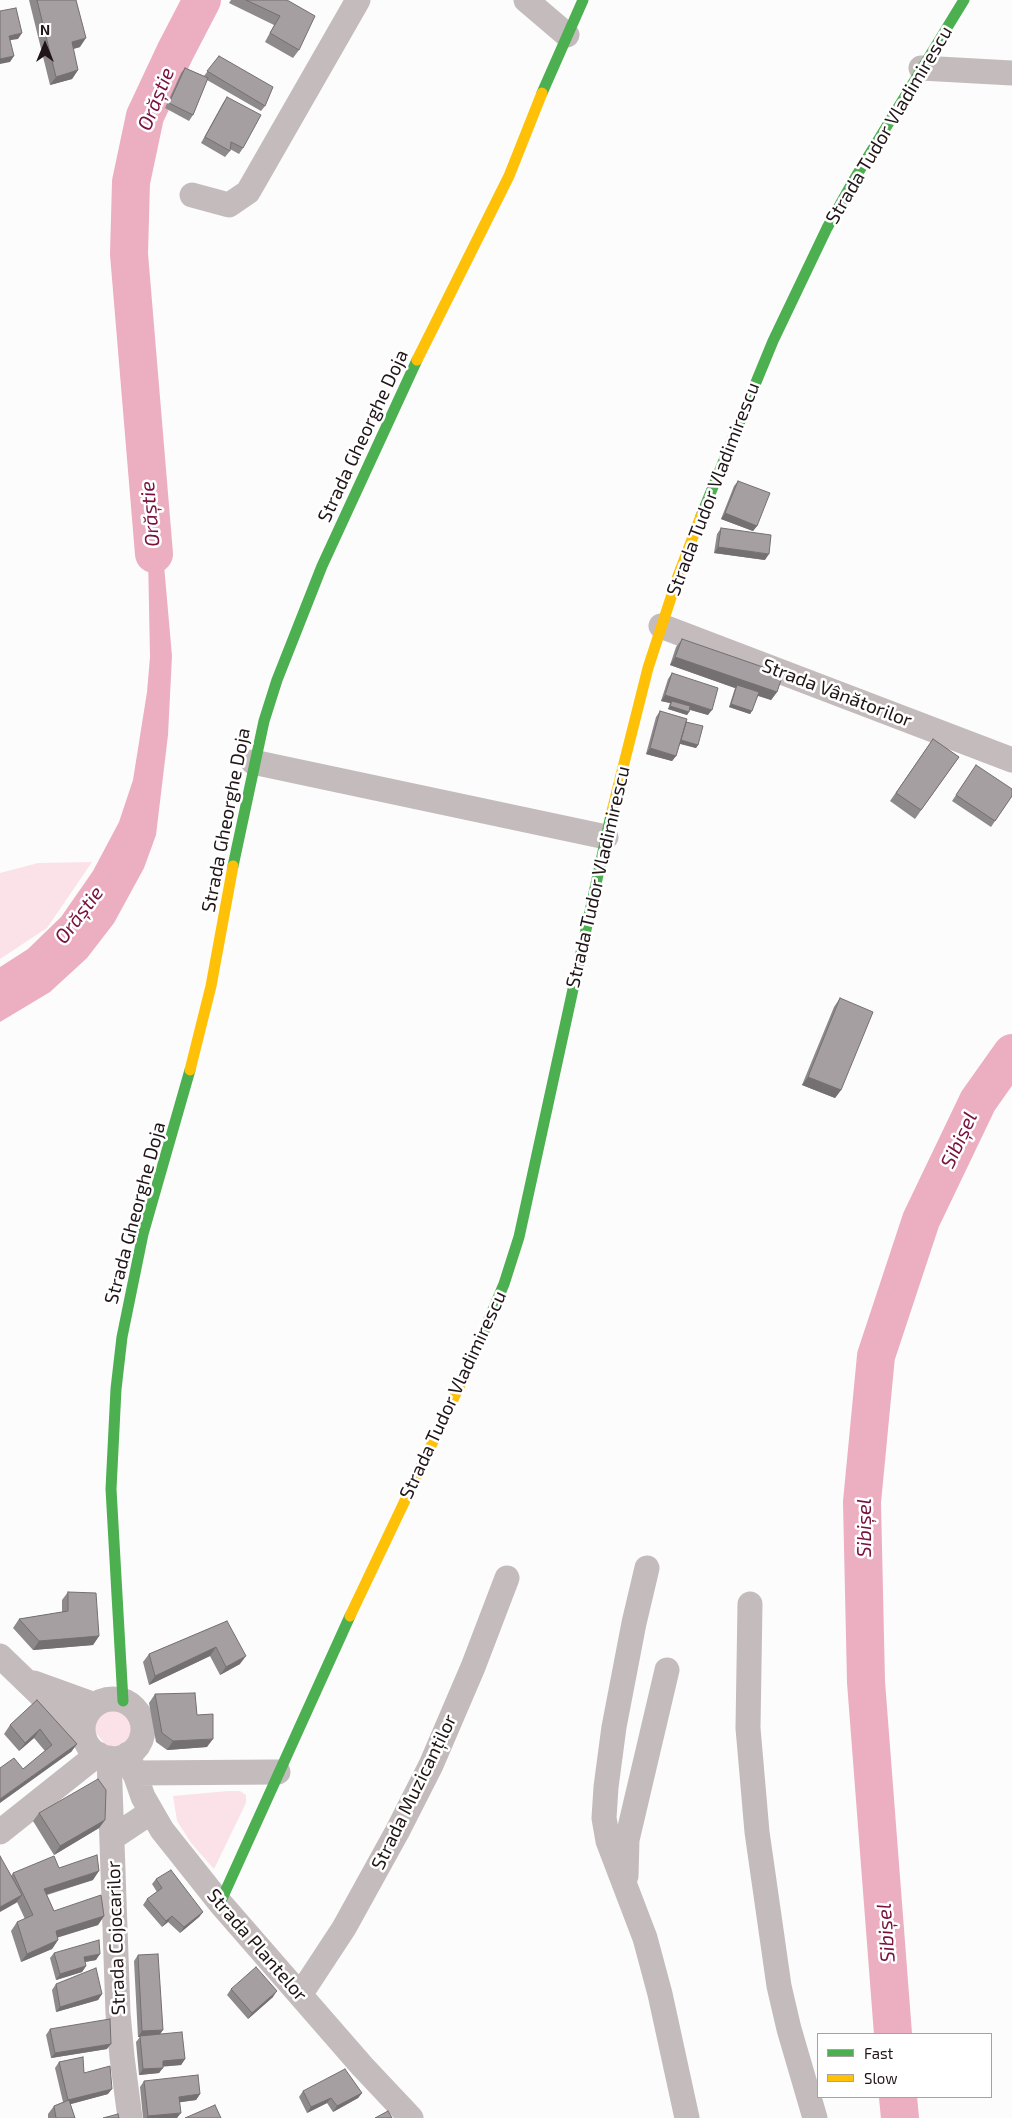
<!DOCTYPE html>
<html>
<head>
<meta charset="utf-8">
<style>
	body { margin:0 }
	#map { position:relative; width:1012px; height:2118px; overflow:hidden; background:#fcfcfc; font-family:"Exo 2",sans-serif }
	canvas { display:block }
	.legend { position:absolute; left:817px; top:2033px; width:175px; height:65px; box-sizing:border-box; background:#fff; border:1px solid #a6a1a3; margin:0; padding:6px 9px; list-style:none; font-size:15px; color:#211518 }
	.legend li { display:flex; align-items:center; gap:10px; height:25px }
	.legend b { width:25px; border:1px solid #a6a1a3 }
	.north { position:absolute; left:20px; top:20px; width:50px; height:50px; -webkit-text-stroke:4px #fff; paint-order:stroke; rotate:0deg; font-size:14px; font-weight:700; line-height:20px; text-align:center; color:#211518 }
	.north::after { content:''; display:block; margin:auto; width:18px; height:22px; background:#211518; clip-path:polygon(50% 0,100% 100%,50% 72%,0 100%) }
</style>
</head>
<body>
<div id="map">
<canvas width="1012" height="2118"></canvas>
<ul class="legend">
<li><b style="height:6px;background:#4caf50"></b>Fast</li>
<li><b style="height:6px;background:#ffc107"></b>Slow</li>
</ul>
<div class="north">N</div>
</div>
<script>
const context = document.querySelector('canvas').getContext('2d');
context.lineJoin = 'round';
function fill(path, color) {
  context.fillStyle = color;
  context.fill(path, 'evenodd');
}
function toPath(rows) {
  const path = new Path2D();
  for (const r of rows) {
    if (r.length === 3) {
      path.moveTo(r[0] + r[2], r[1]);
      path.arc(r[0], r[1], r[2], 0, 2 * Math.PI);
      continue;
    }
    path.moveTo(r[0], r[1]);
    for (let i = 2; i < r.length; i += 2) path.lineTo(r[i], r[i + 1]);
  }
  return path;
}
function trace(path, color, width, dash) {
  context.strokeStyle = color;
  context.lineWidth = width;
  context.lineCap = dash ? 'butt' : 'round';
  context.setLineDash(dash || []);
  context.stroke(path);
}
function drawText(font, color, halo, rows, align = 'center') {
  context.font = font + ' "Exo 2",sans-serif';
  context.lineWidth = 5;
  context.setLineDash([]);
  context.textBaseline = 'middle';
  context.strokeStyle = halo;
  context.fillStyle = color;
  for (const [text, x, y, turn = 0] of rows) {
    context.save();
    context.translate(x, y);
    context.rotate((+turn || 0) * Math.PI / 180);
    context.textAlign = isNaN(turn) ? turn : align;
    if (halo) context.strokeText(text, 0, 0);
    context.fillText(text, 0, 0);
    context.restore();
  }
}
const green = toPath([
	[92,862,47,928,0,959,0,873,38,863],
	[112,1707,124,1711,131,1718,133,1730,131,1741,124,1748,112,1752,90,1726,96,1714,103,1709],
	[228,1791,240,1791,246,1795,246,1803,214,1869,191,1843,177,1821,173,1796]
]);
const water = toPath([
	[155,502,164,565,172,656,168,735,156,835,144,868,114,923,87,958,50,992,0,1022,0,967,28,949,61,917,93,871,119,822,133,780,147,692,150,657,147,504]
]);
const river = toPath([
	[154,554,129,254,131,182,145,116,175,52,202,0],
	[893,2034,866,1682,862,1502,876,1356,921,1220,978,1101,1012,1053],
	[898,2097,900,2118]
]);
const street = toPath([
	[526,0,567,35],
	[921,68,1012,73],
	[192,195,229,205,248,192,358,0],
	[661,626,1012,760],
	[253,762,606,837],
	[647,1568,634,1623,614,1727,606,1787,604,1818,608,1841,645,1938,660,1994,687,2118],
	[750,1604,748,1728,757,1832,779,1986,789,2029,815,2118],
	[0,1656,84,1737],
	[34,1683,95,1705],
	[113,1729,30],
	[128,1754,143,1797,162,1830,220,1903,362,2066,411,2118],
	[109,1758,118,2013,122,2057,130,2118],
	[134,1773,278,1772],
	[0,1832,98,1754],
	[112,1838,151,1812],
	[626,1876,627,1840,667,1670],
	[300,1995,344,1928,397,1832,431,1765,473,1667,507,1578]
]);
const fast = toPath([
	[542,93,583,0],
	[701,516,773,341,827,228,855,178,964,0],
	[233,866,264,721,277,680,322,566,417,360],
	[469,1366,504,1284,519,1237,611,815],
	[123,1701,111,1489,116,1389,122,1337,143,1234,190,1070],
	[220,1903,350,1616]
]);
const slow = toPath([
	[417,360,509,176,542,93],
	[611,815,648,668,678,576,701,516],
	[190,1070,211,986,233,866],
	[350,1616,469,1366]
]);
const wall = toPath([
	[29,0,76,0,80,47,73,49,78,70,72,79,50,85],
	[231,0,287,0,299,50,293,58,265,42,274,25,229,3],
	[219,56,265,106,261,111,207,80,193,115,189,121,165,108,181,73,185,68,204,76],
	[227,97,243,148,239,154,230,149,230,151,225,157,201,143,223,103],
	[738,481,757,526,753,531,721,519,734,486],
	[721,528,765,560,714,553,717,534],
	[682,639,777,692,771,700,758,696,750,714,729,707,735,688,670,665,676,647],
	[672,673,708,715,690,710,687,715,668,709,670,703,661,701,668,679],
	[660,711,686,722,698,745,696,748,680,744,676,756,672,761,646,754,656,717],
	[933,739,959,757,915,819,890,801],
	[976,765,1012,796,991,827,952,801],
	[840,998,841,1090,835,1098,802,1085,834,1007],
	[68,1592,99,1636,93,1645,33,1650,13,1628,19,1619,62,1612,62,1600],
	[227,1621,240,1664,220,1675,210,1656,149,1685,143,1662,149,1654],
	[155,1694,197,1715,207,1747,167,1750,156,1742,149,1703],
	[37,1700,77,1744,71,1752,23,1769,45,1751,34,1738,19,1751,4,1734,10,1725],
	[39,1813,105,1820,99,1828,54,1855,33,1821],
	[59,1868,93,1880,47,1895,54,1911,104,1916,98,1925,57,1937,58,1940,52,1949,21,1962,11,1931,17,1922,25,1919,17,1902,16,1903,11,1876,13,1873],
	[156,1879,203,1912,199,1917,180,1933,168,1922,162,1927,143,1905,147,1899,157,1892,152,1884],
	[54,1953,96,1960,85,1962,86,1966,82,1972,56,1980,50,1958],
	[138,1955,160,2034,185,2059,181,2065,163,2066,159,2073,139,2075,136,2042,140,2037,138,2037,134,1961],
	[56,1984,102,1994,98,2000,56,2012,52,1990],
	[231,1989,273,1997,248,2019,227,1995],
	[50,2029,107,2049,51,2058,46,2035],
	[59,2062,84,2073,108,2094,70,2104,75,2118,48,2118,48,2114,54,2106,63,2102,55,2068],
	[144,2081,200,2094,196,2100,180,2102,177,2118,143,2118,140,2087],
	[303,2091,362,2093,358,2098,333,2112,327,2103,307,2113,299,2097]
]);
const shadedWall = toPath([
	[22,33,18,39,5,41,9,36],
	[86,38,80,47,66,51,72,42],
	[14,56,10,62,0,64,0,59],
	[78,70,72,79,50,85,56,77],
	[725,513,757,526,753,531,721,519],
	[718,547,769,554,765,560,714,553],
	[675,657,777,692,771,700,736,688,737,685,735,688,670,665],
	[665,695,712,710,708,715,671,704,672,701,670,703,661,701],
	[731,704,752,711,750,714,729,707],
	[670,706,689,712,687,715,668,709],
	[680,740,698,745,696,748,678,743],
	[650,748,676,756,672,761,646,754],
	[808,1077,841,1090,835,1098,802,1085],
	[99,1636,93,1645,33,1650,39,1641],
	[216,1647,210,1656,149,1685,155,1676],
	[246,1656,240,1664,220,1675,226,1667],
	[40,1729,34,1738,19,1751,25,1743],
	[213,1739,207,1747,167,1750,173,1741],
	[77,1744,71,1752,0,1803,0,1799],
	[105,1820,99,1828,54,1855,60,1846],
	[99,1871,93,1880,38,1897,44,1889],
	[22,1895,16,1903,0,1912,0,1907],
	[203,1912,199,1917,180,1933,184,1927],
	[104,1916,98,1925,50,1940,56,1931],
	[172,1916,168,1922,162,1927,166,1921],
	[58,1940,52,1949,21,1962,27,1954],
	[100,1954,96,1960,79,1963,84,1957],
	[86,1966,82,1972,56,1980,60,1974],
	[277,1991,273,1997,248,2019,252,2013],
	[102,1994,98,2000,56,2012,60,2007],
	[163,2030,159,2036,138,2037,142,2031],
	[111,2044,107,2049,51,2058,55,2053],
	[185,2059,181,2065,159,2067,163,2061],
	[163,2068,159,2073,139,2075,143,2069],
	[112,2089,108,2094,64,2106,68,2100],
	[362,2093,358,2098,333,2112,337,2106],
	[200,2094,196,2100,175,2103,179,2097],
	[331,2098,327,2103,307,2113,311,2107],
	[181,2113,177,2118,146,2118,148,2116]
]);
const building = toPath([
	[37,0,76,0,86,38,72,42,78,70,56,77,37,0],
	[246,0,287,0,315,16,299,50,270,33,280,16,246,0],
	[16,8,22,33,9,36,14,56,0,59,0,11,16,8],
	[219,56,273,87,265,106,207,71,219,56],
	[185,68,208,78,193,115,169,103,185,68],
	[227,97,261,115,243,148,231,142,230,151,205,137,227,97],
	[738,481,770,493,757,526,725,513,738,481],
	[721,528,771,535,769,554,718,547,721,528],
	[682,639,783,674,777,692,675,657,682,639],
	[672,673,718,688,712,710,665,695,672,673],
	[737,685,759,692,752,711,731,704,737,685],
	[672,701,690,706,689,712,670,706,672,701],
	[660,711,687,719,676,756,650,748,660,711],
	[686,722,703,726,698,745,681,740,686,722],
	[933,739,959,757,921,810,896,793,933,739],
	[976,765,1012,789,1012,796,995,821,956,795,976,765],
	[840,998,873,1012,841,1090,808,1077,840,998],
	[68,1592,96,1593,99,1636,39,1641,19,1619,68,1611,68,1592],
	[227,1621,246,1656,226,1667,216,1647,155,1676,149,1654,227,1621],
	[195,1693,197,1715,213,1714,213,1739,173,1741,162,1733,155,1694,195,1693],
	[37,1700,77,1744,0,1799,0,1768,14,1758,23,1769,52,1745,40,1729,25,1743,10,1725,37,1700],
	[98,1779,106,1790,105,1820,60,1846,39,1813,98,1779],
	[97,1855,99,1871,44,1889,54,1911,101,1895,104,1916,56,1931,58,1940,27,1954,17,1922,33,1915,13,1873,54,1856,59,1868,97,1855],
	[0,1856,22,1895,0,1907,0,1856],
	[171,1870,203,1912,184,1927,172,1916,166,1921,147,1899,162,1888,156,1879,171,1870],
	[99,1940,100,1954,84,1957,86,1966,60,1974,54,1953,99,1940],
	[158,1954,163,2030,142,2031,138,1955,158,1954],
	[256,1967,277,1991,252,2013,231,1989,256,1967],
	[96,1968,102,1994,60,2007,56,1984,96,1968],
	[110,2019,111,2044,55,2053,50,2029,110,2019],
	[182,2032,185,2059,163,2061,163,2068,143,2069,140,2036,182,2032],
	[83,2057,84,2073,110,2066,112,2089,68,2100,59,2062,83,2057],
	[345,2069,362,2093,337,2106,331,2098,311,2107,303,2091,345,2069],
	[198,2075,200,2094,179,2097,181,2113,148,2116,144,2081,198,2075],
	[69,2100,75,2118,56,2118,54,2106,69,2100],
	[215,2105,221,2118,185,2118,215,2105],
	[388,2111,392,2118,375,2118,388,2111],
	[118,2114,119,2118,103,2118,118,2114]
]);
const streetNames = [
	["Strada Tudor Vladimirescu",889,125,-59],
	["Strada Gheorghe Doja",363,436,-65],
	["Strada Tudor Vladimirescu",713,489,-69],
	["Strada Vânătorilor",837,693,21],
	["Strada Gheorghe Doja",226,820,-79],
	["Strada Tudor Vladimirescu",598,877,-77],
	["Strada Gheorghe Doja",135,1213,-75],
	["Strada Tudor Vladimirescu",453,1395,-65],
	["Strada Muzicanților",414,1792,-64],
	["Strada Cojocarilor",116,1938,-92],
	["Strada Plantelor",257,1945,49]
];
const waterNames = [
	["Orăștie",156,99,-68],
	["Orăștie",150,514,-95],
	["Orăștie",79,915,-53],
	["Sibișel",959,1140,-65],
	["Sibișel",864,1528,-90],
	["Sibișel",886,1933,-94]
];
fill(green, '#fbe2e9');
fill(water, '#ecafc2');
trace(river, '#ecafc2', 38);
trace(street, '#c4bbbc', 25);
trace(fast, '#4caf50', 11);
trace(slow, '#ffc107', 11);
fill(wall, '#8e898a');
fill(shadedWall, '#746f71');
fill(building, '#a59fa1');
trace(building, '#746f71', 1);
drawText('19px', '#211518', '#fff', streetNames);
drawText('italic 20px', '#78113e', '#fff', waterNames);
</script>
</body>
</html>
